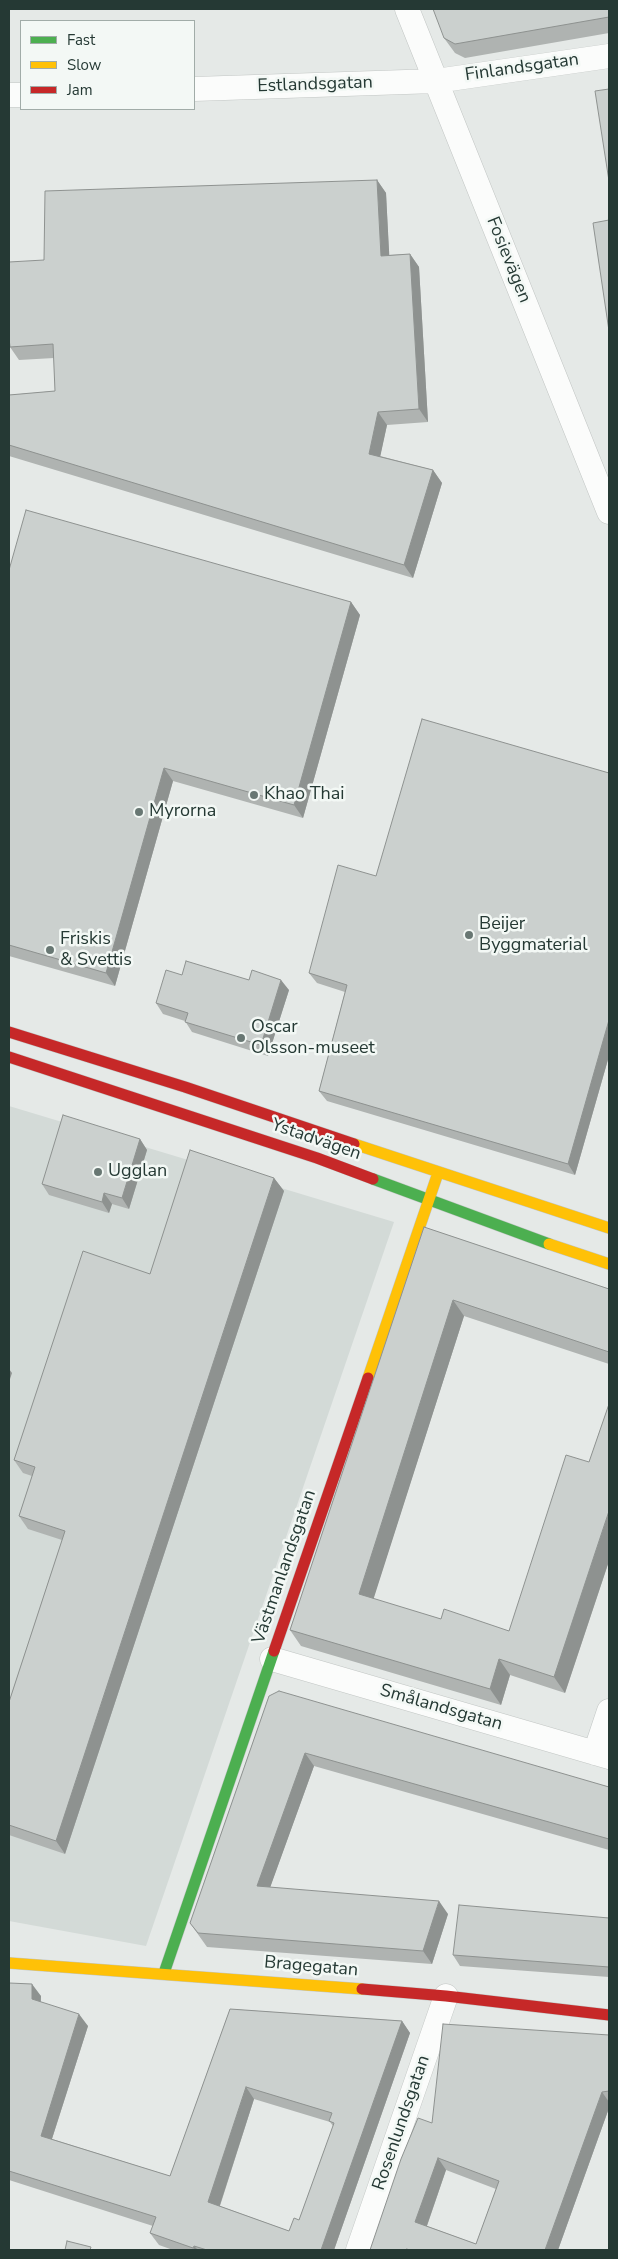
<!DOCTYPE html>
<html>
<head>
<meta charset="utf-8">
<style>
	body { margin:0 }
	#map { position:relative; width:618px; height:2259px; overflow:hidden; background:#e5e9e7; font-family:"Nunito Sans",sans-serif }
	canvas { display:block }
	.frame { position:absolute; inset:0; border:10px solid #253934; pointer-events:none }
	.legend { position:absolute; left:20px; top:20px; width:175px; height:90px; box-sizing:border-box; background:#f3f8f5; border:1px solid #a1aca8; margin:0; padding:6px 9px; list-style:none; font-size:15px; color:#253934 }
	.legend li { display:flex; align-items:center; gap:10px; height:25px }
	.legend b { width:25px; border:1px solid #a1aca8 }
</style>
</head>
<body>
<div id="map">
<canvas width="618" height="2259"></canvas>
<div class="frame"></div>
<ul class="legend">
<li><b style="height:6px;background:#4caf50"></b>Fast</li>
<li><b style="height:6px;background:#ffc107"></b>Slow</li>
<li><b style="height:6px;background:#c62828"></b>Jam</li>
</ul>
</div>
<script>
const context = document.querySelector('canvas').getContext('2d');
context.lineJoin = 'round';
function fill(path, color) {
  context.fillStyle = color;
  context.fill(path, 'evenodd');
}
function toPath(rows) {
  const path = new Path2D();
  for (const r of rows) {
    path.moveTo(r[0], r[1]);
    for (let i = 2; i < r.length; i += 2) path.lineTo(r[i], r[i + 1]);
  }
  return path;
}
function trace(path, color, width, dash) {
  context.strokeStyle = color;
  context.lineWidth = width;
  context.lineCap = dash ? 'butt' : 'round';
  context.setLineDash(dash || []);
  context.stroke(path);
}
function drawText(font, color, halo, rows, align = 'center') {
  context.font = font + ' "Nunito Sans",sans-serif';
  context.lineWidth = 5;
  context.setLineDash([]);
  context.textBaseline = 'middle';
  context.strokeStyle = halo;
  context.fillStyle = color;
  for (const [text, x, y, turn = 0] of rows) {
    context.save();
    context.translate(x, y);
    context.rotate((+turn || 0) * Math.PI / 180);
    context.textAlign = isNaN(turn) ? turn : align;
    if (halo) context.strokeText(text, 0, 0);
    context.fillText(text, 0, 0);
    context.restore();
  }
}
const built = toPath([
	[9,1106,394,1222,146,1946,9,1921]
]);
const street = toPath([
	[407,9,609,512],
	[194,89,436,81,609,56],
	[9,95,21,95],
	[272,1659,609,1757],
	[595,1753,609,1711],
	[358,2250,446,1996]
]);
const fast = toPath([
	[373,1179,549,1244],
	[164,1973,274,1651]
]);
const slow = toPath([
	[354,1144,609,1228],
	[549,1244,609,1264],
	[368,1378,438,1173],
	[9,1963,362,1989]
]);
const jam = toPath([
	[9,1032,185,1087,354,1144],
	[9,1057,317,1158,373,1179],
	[274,1651,368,1378],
	[362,1989,446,1996,609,2015]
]);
const wall = toPath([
	[609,9,609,33,465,58,455,53,444,38],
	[377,180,386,193,389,255,410,254,419,267,428,422,387,425,380,456,433,470,442,483,413,578,9,456,9,395,55,391,54,358,19,360,10,347,44,260],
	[9,570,351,602,360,615,303,818,173,781,115,986,9,956],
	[609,773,609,1056,575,1175,327,1101,319,1091,345,992,317,983,309,973,376,876],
	[182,975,249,980,289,990,268,1056,192,1032,185,1021,163,1014,156,1003],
	[140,1139,147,1150,129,1209,112,1204,109,1213,49,1195,42,1184],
	[274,1178,284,1191,65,1854,9,1835,9,1702,62,1540,28,1529,19,1516,32,1476,23,1473,14,1460,150,1274],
	[424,1227,609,1289,609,1364,464,1316,373,1599,441,1619,509,1631,589,1462,609,1404,609,1561,565,1693,510,1675,501,1705,301,1646,290,1630],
	[269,1696,609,1787,609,1850,314,1766,270,1887,448,1914,432,1964,207,1947,190,1923],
	[609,1918,609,1977,460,1966,453,1955],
	[9,1983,41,1996,41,2002,88,2026,52,2139,170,2176,230,2009,402,2021,410,2033,334,2250,173,2250,159,2245,150,2233,153,2226,9,2180],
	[254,2099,330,2122,333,2126,299,2220,289,2231,220,2206],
	[609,2035,609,2108,558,2250,370,2250,432,2123],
	[446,2170,496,2189,476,2244,427,2226]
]);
const shadedWall = toPath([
	[377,180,386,193,390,269,381,256],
	[410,254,419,267,428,422,419,409],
	[378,412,387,425,378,467,369,454],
	[433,470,442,483,413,578,404,565],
	[351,602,360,615,303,818,294,805],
	[164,768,173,781,115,986,106,973],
	[281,980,289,990,268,1056,261,1045],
	[609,1020,609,1056,575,1175,568,1164],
	[140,1139,147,1150,129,1209,122,1198],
	[274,1178,284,1191,65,1854,56,1841],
	[104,1193,112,1204,109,1213,102,1202],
	[453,1300,464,1316,370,1610,359,1594],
	[9,1369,12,1373,9,1382],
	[609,1511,609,1561,565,1693,554,1677],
	[499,1659,510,1675,501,1705,490,1689],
	[305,1753,314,1766,266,1899,257,1886],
	[439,1901,448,1914,432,1964,423,1951],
	[32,1984,41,1996,40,2011,32,1999],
	[79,2014,88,2026,49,2148,41,2136],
	[402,2021,410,2033,334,2250,321,2250],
	[246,2087,254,2099,217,2214,208,2202],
	[602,2092,609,2102,609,2108,558,2250,545,2250],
	[438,2158,446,2170,424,2234,415,2222],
	[194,2246,198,2250,195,2250,193,2248]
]);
const building = toPath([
	[433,9,609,9,609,17,455,44,444,38,433,9],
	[609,89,609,181,595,91,609,89],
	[377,180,381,256,410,254,419,409,378,412,369,454,433,470,404,565,9,445,9,395,55,391,53,344,10,347,9,338,9,262,44,260,45,191,377,180],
	[609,220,609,331,593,223,609,220],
	[26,510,351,602,294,805,164,768,106,973,9,945,9,570,26,510],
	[422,719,609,773,609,1020,568,1164,319,1091,347,985,309,973,338,865,376,876,422,719],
	[186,961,249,980,252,970,281,980,261,1045,185,1022,188,1013,156,1003,166,970,182,975,186,961],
	[63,1115,140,1139,122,1198,104,1193,102,1202,42,1184,63,1115],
	[190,1150,274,1178,56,1841,9,1825,9,1702,65,1531,19,1516,35,1467,14,1460,83,1251,150,1274,190,1150],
	[424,1227,609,1289,609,1352,453,1300,359,1594,441,1619,444,1609,509,1631,566,1455,589,1462,609,1404,609,1511,554,1677,499,1659,490,1689,290,1630,424,1227],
	[279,1691,609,1787,609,1839,305,1753,257,1886,439,1901,423,1951,198,1933,190,1923,269,1696,279,1691],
	[459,1905,609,1918,609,1967,453,1955,459,1905],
	[9,1983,32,1984,32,1999,79,2014,41,2136,170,2176,230,2009,402,2021,321,2250,207,2250,194,2246,193,2248,150,2233,156,2217,9,2171,9,1983],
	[246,2087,332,2113,329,2121,334,2123,299,2220,294,2218,289,2231,208,2202,246,2087],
	[443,2024,609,2035,609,2091,602,2092,545,2250,411,2250,406,2249,406,2250,370,2250,401,2159,418,2118,432,2123,443,2024],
	[438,2158,499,2181,476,2244,415,2222,438,2158],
	[67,2241,91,2247,90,2250,65,2250,67,2241]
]);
const markers = [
	[254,795,5,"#687773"],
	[139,812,5,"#687773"],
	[469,935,5,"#687773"],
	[50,950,5,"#687773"],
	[241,1038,5,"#687773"],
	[98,1172,5,"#687773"]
];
const streetNames = [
	["Finlandsgatan",522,68,-8],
	["Estlandsgatan",315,85,-2],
	["Fosievägen",508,260,68],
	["Ystadvägen",316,1140,19],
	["Västmanlandsgatan",285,1567,-71],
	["Smålandsgatan",441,1708,16],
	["Bragegatan",311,1967,5],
	["Rosenlundsgatan",402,2123,-71]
];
const poiNames = [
	["Khao Thai",264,795],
	["Myrorna",149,812],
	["Beijer",479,925],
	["Byggmaterial",479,946],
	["Friskis",60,940],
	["& Svettis",60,961],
	["Oscar",251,1028],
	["Olsson-museet",251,1049],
	["Ugglan",108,1172]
];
fill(built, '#d3dad7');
trace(street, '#c2c6c4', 25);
trace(fast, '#c1c6c4', 12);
trace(slow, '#c1c6c4', 12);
trace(jam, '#c1c6c4', 12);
trace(street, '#fbfcfb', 24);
trace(fast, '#4caf50', 11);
trace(slow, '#ffc107', 11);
trace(jam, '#c62828', 11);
fill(wall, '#afb3b1');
fill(shadedWall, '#8e9290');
fill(building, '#cbd0ce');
trace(building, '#8e9290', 1);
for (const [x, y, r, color] of markers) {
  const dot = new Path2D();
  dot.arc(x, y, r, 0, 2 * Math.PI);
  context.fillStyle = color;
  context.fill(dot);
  trace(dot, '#f3f8f5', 2);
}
drawText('18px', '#253934', '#f3f8f5', streetNames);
drawText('18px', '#253934', '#f3f8f5', poiNames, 'left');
</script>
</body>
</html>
